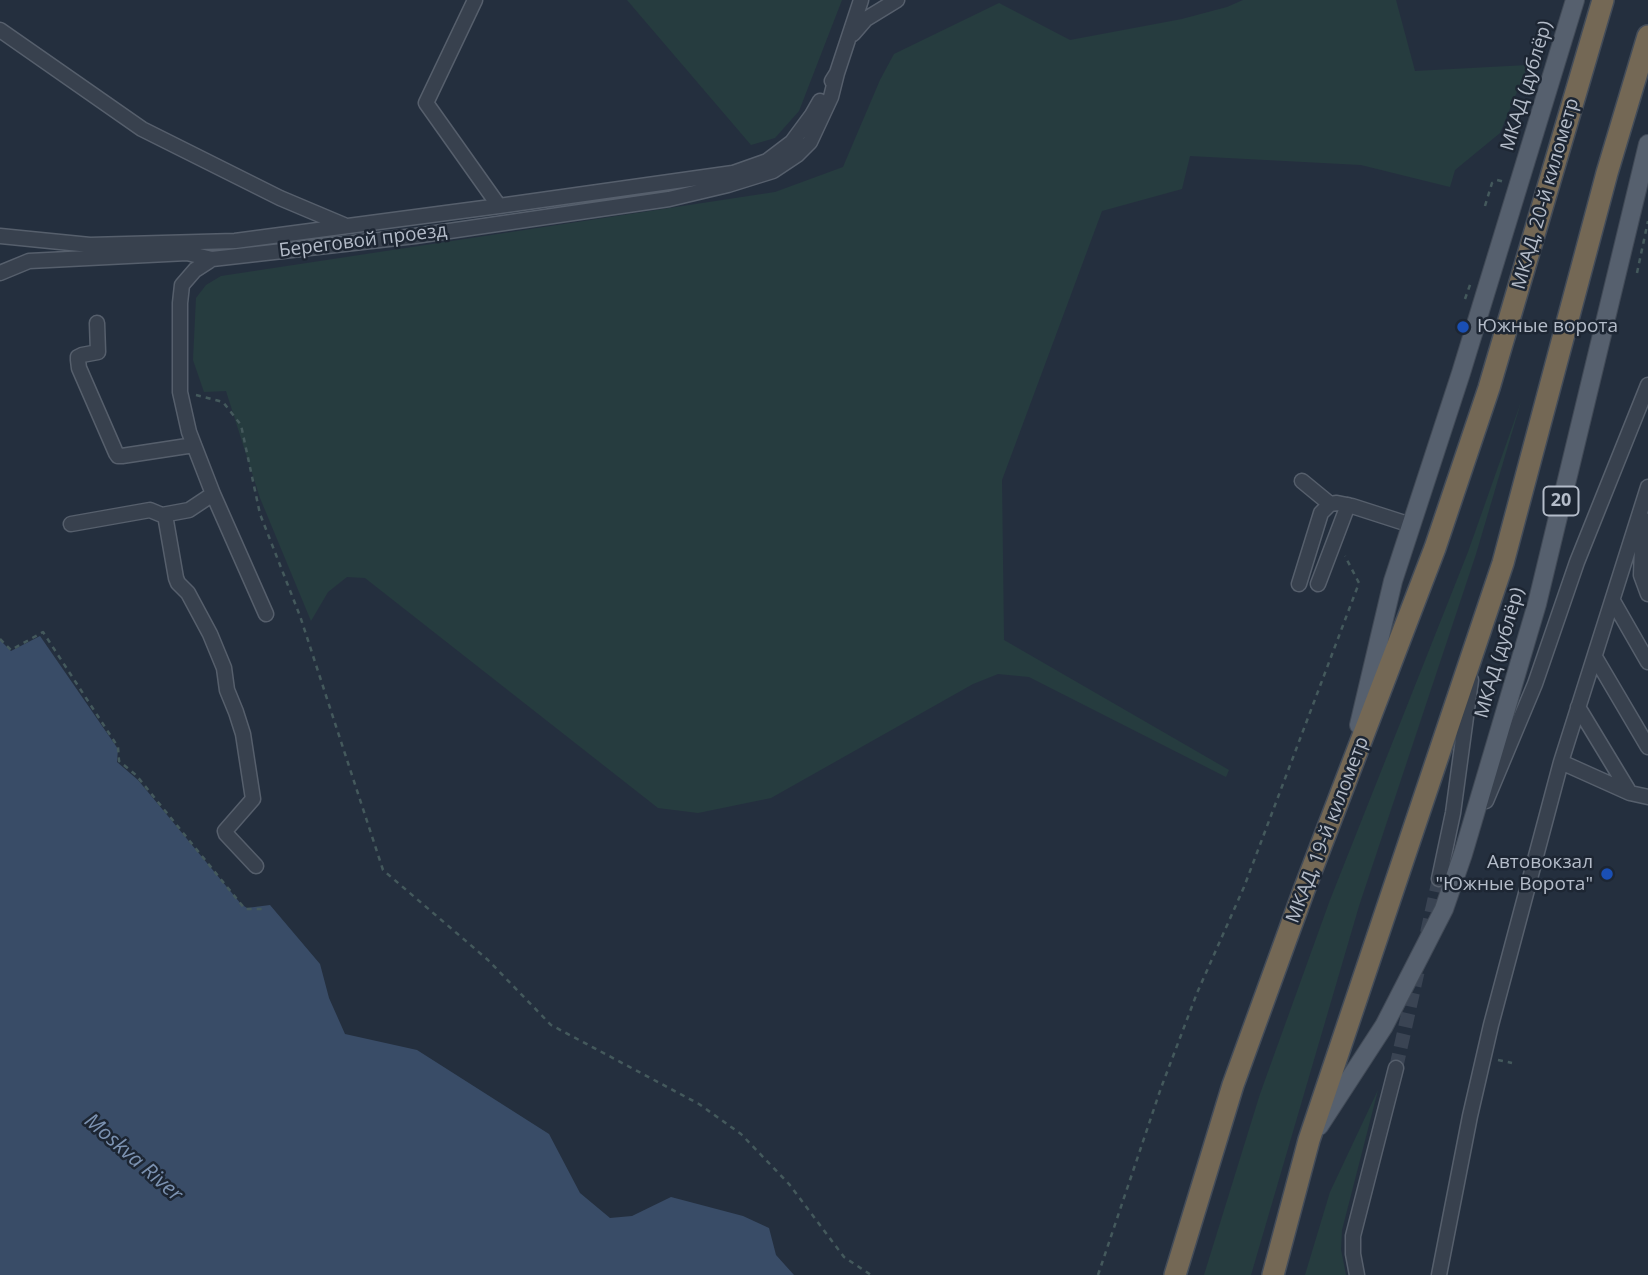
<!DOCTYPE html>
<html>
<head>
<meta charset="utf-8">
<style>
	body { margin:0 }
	canvas { display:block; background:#242f3e }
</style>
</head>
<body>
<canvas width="1648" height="1275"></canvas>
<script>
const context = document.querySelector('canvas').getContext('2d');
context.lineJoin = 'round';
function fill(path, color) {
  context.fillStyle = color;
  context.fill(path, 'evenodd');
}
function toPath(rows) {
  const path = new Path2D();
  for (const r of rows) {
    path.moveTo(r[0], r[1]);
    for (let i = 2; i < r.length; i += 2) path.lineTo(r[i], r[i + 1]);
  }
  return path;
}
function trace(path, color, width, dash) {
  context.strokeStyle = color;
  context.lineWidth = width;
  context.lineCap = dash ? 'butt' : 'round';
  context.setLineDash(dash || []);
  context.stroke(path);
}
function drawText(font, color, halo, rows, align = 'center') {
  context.font = font + ' "Open Sans",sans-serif';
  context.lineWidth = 5;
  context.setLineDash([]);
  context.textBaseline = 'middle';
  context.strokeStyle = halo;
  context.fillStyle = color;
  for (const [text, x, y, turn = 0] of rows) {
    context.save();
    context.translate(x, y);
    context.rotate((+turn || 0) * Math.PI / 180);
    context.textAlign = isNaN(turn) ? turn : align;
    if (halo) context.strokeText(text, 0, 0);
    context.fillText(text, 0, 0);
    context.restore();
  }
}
const green = toPath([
	[627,0,842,0,799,111,775,138,751,145],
	[1243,0,1396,0,1415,71,1528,65,1500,133,1455,170,1450,187,1361,165,1190,156,1182,189,1102,211,1002,480,1004,640,1229,770,1226,777,1029,677,998,674,973,684,771,798,698,813,658,808,365,578,347,577,328,592,311,621,260,498,226,391,204,392,193,360,196,298,206,285,221,276,775,192,843,167,880,80,894,54,999,3,1070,40,1182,19,1227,7],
	[1521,402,1476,554,1359,906,1251,1275,1204,1275,1260,1094,1330,900,1468,552],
	[1378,1090,1342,1230,1341,1250,1346,1275,1305,1275,1330,1192]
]);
const water = toPath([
	[40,636,118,749,117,762,138,780,241,904,247,908,270,905,320,964,329,998,345,1034,417,1050,549,1134,580,1193,610,1218,632,1216,671,1197,743,1216,769,1228,776,1255,794,1275,0,1275,0,640,11,651]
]);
const minorTunnel = toPath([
	[1427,933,1439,879],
	[1396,1068,1418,970]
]);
const path = toPath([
	[1485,206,1492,183,1497,180,1505,182],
	[1637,273,1648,221],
	[1465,299,1471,282],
	[196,395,223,402,241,425,260,514,300,616,383,870,488,960,551,1025,699,1104,741,1134,789,1184,844,1257,871,1275],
	[0,639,11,650,43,632,118,747,119,761,136,775,245,909,264,909],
	[1498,1060,1512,1063],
	[1098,1275,1161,1088,1197,993,1244,887,1359,583,1345,556]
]);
const minor = toPath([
	[475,0,426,103,499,206],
	[0,30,142,129,280,198,344,225],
	[853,34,866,19,897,0],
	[832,81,837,73,861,0],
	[0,236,90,245,235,241,499,206,733,173,767,161,792,142,812,115,820,101],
	[0,273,29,261,187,253,212,259],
	[97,323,98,352,82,355,78,357,78,360,79,368,116,453,118,456,122,456,194,445],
	[1302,481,1330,504],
	[165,515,176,578,178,583,188,593,210,634,224,668,227,690,236,712,243,734,253,799,225,831,226,834,256,866],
	[1643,519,1641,575,1648,594],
	[71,524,150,510,162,515,189,510,213,494],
	[1299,584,1321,513,1330,504,1337,503,1352,506,1411,525],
	[1318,584,1348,505],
	[1613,601,1648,662],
	[266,614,213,494,194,445,189,432,180,392,180,303,182,285,195,270,212,259,415,236,669,199,728,185,773,171,797,155,810,142,831,97,837,73],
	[1595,657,1648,747],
	[1578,707,1630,793],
	[1561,762,1630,793,1648,797],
	[1486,801,1535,684,1577,562,1648,385],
	[1439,879,1453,813,1471,680],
	[1357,1275,1353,1254,1353,1236,1396,1068],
	[1439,1275,1470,1116,1491,1025,1561,762,1648,487]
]);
const major = toPath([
	[1359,725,1393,581,1461,373,1575,0],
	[1319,1126,1384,1026,1444,909,1463,854,1537,604,1648,144]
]);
const highway = toPath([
	[1175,1275,1233,1085,1304,890,1435,548,1489,388,1603,0],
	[1273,1275,1309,1140,1503,563,1607,173,1648,36]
]);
const markers = [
	[1463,327,7,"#1a4fb4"],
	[1607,874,7,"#1a4fb4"]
];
const shields = [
	[1561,501,35]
];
const shieldNames = [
	["20",1561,501]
];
const streetNames = [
	["МКАД (дублёр)",1527,86,-73],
	["МКАД, 20-й километр",1546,194,-74],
	["Береговой проезд",363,241,-7],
	["МКАД (дублёр)",1500,653,-74],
	["МКАД, 19-й километр",1328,830,-69]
];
const poiNames = [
	["Южные ворота",1477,327],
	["Автовокзал",1593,863,"right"],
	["\"Южные Ворота\"",1593,885,"right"]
];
const waterNames = [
	["Moskva River",133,1158,41]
];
fill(green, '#263c3f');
fill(water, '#394c67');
trace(minorTunnel, '#3a4453', 14, [14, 7]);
trace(minor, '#565f6c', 17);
trace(major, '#414a57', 20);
trace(highway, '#434c59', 24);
trace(path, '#44595c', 2.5, [5, 5]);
trace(minor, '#38414e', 14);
trace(major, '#56606e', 18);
trace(highway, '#746855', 21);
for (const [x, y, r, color] of markers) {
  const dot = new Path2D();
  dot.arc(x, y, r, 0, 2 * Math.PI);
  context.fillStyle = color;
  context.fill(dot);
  trace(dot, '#1d2633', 2.5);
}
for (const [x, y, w] of shields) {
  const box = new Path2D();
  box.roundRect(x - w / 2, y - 14.5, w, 29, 5);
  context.fillStyle = '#1d2633';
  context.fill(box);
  trace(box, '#b4bcc9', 2);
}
drawText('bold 18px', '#b4bcc9', null, shieldNames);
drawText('19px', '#b4bcc9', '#1d2633', streetNames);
drawText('19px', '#b4bcc9', '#1d2633', poiNames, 'left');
drawText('italic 21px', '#7c92b1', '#1d2633', waterNames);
</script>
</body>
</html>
